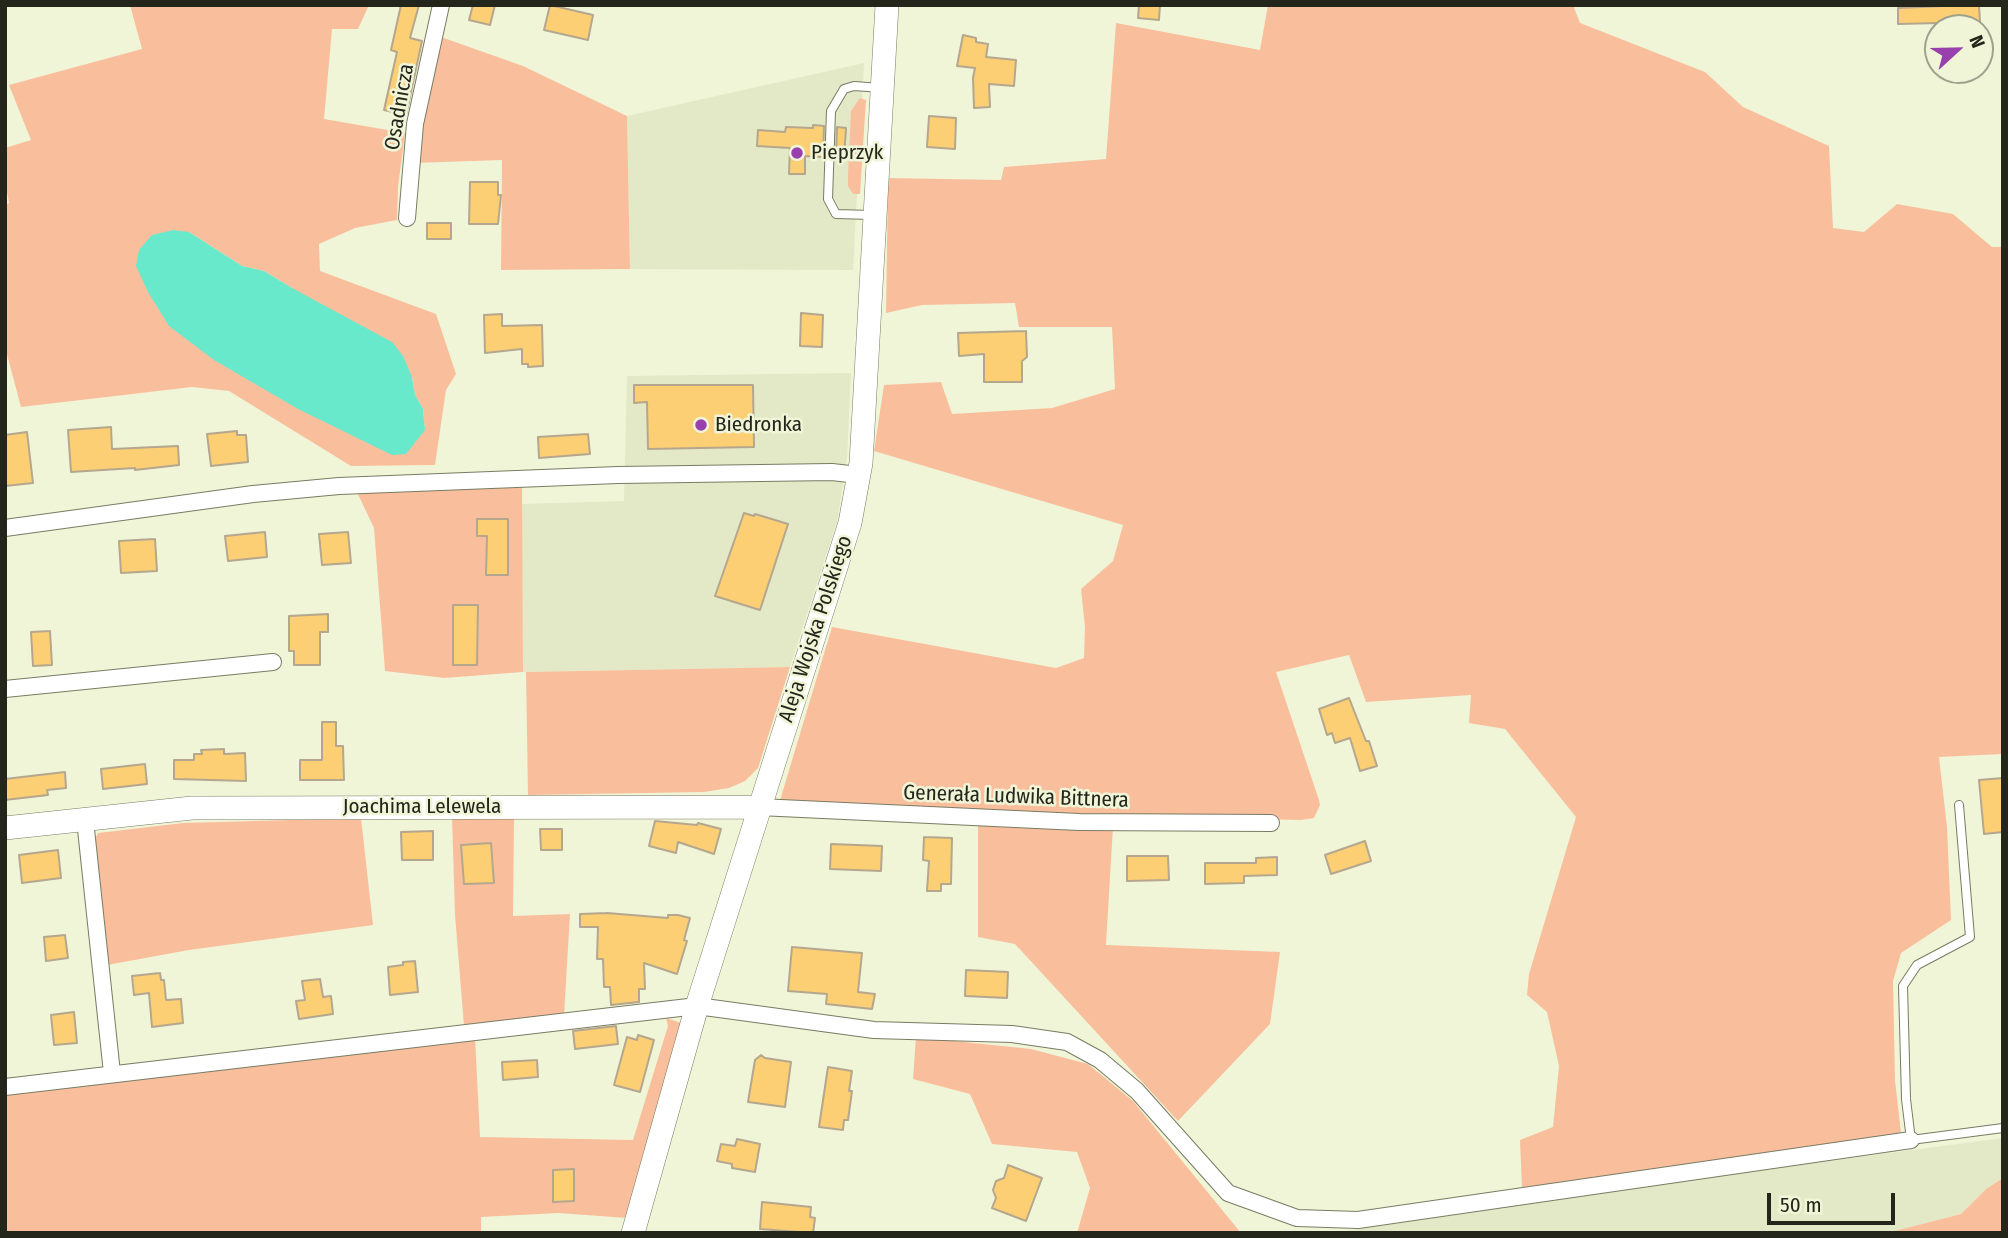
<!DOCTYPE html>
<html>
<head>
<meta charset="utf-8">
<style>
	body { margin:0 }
	#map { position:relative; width:2008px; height:1238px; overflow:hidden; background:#f0f5d8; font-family:"Fira Sans Condensed",sans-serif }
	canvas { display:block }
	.frame { position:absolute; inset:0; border:7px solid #24251b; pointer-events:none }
	.north { position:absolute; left:1924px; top:14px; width:70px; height:70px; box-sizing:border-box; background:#f0f5d8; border:2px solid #9ea28c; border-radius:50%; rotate:68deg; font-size:19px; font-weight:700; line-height:28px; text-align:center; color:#24251b }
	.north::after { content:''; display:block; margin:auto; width:24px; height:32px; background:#9841ae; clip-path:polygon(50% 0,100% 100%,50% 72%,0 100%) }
	.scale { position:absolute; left:1767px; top:1193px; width:128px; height:32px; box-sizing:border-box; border:4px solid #24251b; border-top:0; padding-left:9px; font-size:21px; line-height:24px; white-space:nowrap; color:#24251b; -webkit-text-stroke:5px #f0f5d8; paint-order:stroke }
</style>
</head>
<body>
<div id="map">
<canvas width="2008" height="1238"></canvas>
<div class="frame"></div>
<div class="north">N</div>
<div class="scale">50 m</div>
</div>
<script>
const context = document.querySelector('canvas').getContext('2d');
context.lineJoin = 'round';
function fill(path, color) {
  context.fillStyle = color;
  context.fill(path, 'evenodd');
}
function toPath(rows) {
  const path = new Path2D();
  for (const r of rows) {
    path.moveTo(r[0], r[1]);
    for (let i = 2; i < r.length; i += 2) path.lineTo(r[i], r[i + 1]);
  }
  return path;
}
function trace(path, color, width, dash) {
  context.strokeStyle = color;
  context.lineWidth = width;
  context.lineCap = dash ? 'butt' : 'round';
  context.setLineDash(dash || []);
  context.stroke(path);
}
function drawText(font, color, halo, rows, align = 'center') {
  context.font = font + ' "Fira Sans Condensed",sans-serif';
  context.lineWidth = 5;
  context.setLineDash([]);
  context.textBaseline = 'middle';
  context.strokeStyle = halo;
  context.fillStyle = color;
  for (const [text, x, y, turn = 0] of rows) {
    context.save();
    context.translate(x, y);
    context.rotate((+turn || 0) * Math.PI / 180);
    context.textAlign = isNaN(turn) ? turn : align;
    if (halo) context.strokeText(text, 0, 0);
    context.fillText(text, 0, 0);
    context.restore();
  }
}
const built = toPath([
	[864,63,853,270,630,269,627,116],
	[851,373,847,458,837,522,790,667,523,672,521,504,624,501,627,376],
	[2003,1138,2003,1178,1986,1189,1961,1214,1887,1233,1332,1233,1754,1171]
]);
const green = toPath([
	[130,5,369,5,358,29,332,29,324,119,405,133,398,187,397,220,355,228,319,244,320,271,436,314,456,374,446,390,435,465,351,466,229,391,192,387,21,407,5,347,5,205,9,203,5,181,5,148,31,140,9,85,142,49],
	[189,232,242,266,264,271,292,288,412,377,415,395,423,409,425,430],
	[1268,5,1573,5,1580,23,1705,72,1743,107,1829,146,1833,228,1864,232,1897,204,1953,214,1992,247,2003,247,2003,754,1939,757,1947,827,1951,920,1901,953,1893,981,1895,1080,1901,1133,1522,1188,1520,1140,1553,1127,1559,1066,1547,1012,1527,995,1529,974,1576,817,1505,729,1469,723,1471,695,1366,702,1349,655,1276,672,1319,800,1320,805,1314,818,1301,820,778,807,832,627,1056,668,1084,658,1085,627,1081,589,1113,561,1123,525,874,451,884,385,941,382,952,414,1052,408,1115,389,1112,327,1019,327,1015,303,922,305,886,313,888,178,1001,180,1004,167,1106,159,1116,23,1260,50],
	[441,37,523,66,627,116,630,269,501,270,502,160,413,163],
	[860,98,866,100,860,194,853,194,848,186,848,175,851,111],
	[522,484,523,672,444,678,385,671,374,528,356,490],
	[790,667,758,768,745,781,729,788,704,792,528,795,526,672],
	[361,818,373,925,189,950,107,965,94,841,98,833,183,823],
	[452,818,514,819,513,916,570,914,564,1016,464,1026,455,915],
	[978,826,1113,827,1106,945,1280,952,1270,1024,1178,1121,1015,944,978,937],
	[666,1018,685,1024,627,1218,558,1213,481,1217,481,1233,5,1233,5,1095,475,1037,480,1137,633,1140,668,1026],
	[916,1037,1031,1049,1088,1064,1133,1101,1241,1233,1077,1233,1090,1188,1077,1152,992,1144,970,1094,913,1079],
	[2003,1178,2003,1233,1887,1233,1961,1214,1986,1189]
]);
const water = toPath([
	[173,230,189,232,242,266,264,271,292,288,392,342,403,356,412,377,415,395,423,409,425,430,406,454,392,455,298,409,214,360,169,326,148,292,136,266,139,250,152,235]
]);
const building = toPath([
	[401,5,419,5,410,38,422,41,406,115,384,110,397,52,391,50,401,5],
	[473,5,495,5,490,25,469,20,473,5],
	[550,5,593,15,588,40,544,30,550,5],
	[1139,5,1160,5,1159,20,1138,18,1139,5],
	[1967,5,1979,5,1980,22,1898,24,1898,8,1967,5],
	[963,35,976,38,976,42,988,44,986,57,1016,60,1014,86,989,84,990,107,974,108,973,78,975,68,957,66,963,35],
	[929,116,956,118,955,149,927,147,929,116],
	[813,125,824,126,823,157,805,156,805,174,789,174,790,148,757,146,758,130,785,132,786,127,813,128,813,125],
	[837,127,846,128,844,158,836,158,837,127],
	[470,182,498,182,498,195,501,195,498,224,469,224,470,182],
	[427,223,451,223,451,239,427,239,427,223],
	[801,313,823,315,822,347,800,346,801,313],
	[502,314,502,326,542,325,543,366,528,367,528,364,522,364,522,349,485,353,484,315,502,314],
	[1026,331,1027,357,1022,361,1022,382,984,382,984,354,959,356,958,333,1026,331],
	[634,385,753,385,754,447,648,449,647,402,634,403,634,385],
	[111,427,112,449,178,446,179,465,135,470,135,468,71,472,68,430,111,427],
	[237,431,237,435,246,435,248,462,211,466,207,434,237,431],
	[27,432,33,483,5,486,5,435,27,432],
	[588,434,590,454,539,458,538,437,588,434],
	[744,513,754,516,755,514,788,524,760,610,715,596,744,513],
	[477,519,508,519,508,575,486,575,487,536,477,536,477,519],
	[265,532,267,557,228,561,225,536,265,532],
	[348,532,351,563,322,565,319,534,348,532],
	[155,539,157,571,121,573,119,541,155,539],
	[453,605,478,605,477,665,453,665,453,605],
	[328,614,328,632,320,632,320,665,294,665,294,651,289,651,289,616,328,614],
	[50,631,52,665,33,666,31,632,50,631],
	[1349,698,1366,741,1369,741,1377,766,1360,771,1350,738,1335,743,1332,733,1327,735,1319,709,1349,698],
	[322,722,336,722,336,746,343,746,344,780,300,780,300,760,322,760,322,722],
	[224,749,224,754,245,753,246,781,174,779,174,760,194,760,194,754,202,754,201,750,224,749],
	[145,764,147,784,103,789,101,769,145,764],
	[65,772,66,788,47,790,48,795,5,800,5,779,65,772],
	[2003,778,2003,832,1984,834,1979,780,2003,778],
	[655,821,697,825,698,823,721,829,714,854,678,842,676,853,649,846,655,821],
	[540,829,562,829,562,850,541,850,540,829],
	[433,831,433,860,402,860,401,832,433,831],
	[924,837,952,838,951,884,941,884,941,891,927,891,929,861,923,860,924,837],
	[1365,841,1371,861,1331,874,1325,855,1365,841],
	[491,843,494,883,464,884,461,845,491,843],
	[831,844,882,846,881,871,830,869,831,844],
	[58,850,61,878,22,883,19,855,58,850],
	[1127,856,1168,856,1169,880,1127,881,1127,856],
	[1277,857,1277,875,1244,876,1244,883,1205,884,1205,863,1256,863,1256,858,1277,857],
	[607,913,668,918,668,915,678,915,690,918,684,940,687,941,677,974,644,963,645,989,639,989,639,1002,611,1005,610,987,604,987,603,959,597,959,598,927,580,927,580,914,607,913],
	[65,935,68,958,46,961,44,937,65,935],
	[792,947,862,953,858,992,875,994,872,1009,826,1004,827,994,788,991,792,947],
	[415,961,418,992,390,995,388,967,403,965,403,962,415,961],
	[966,970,1008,972,1007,998,965,996,966,970],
	[160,973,161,980,164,980,166,1000,181,999,183,1023,152,1027,149,993,134,995,132,976,160,973],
	[320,979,323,997,331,996,333,1014,299,1019,296,1001,305,1000,302,981,320,979],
	[74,1012,77,1043,54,1045,51,1015,74,1012],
	[616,1026,618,1044,575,1049,573,1031,616,1026],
	[638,1035,654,1040,640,1092,614,1085,627,1037,637,1040,638,1035],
	[761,1055,765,1058,791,1062,785,1107,748,1102,755,1060,761,1055],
	[537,1060,538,1077,503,1080,502,1062,537,1060],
	[828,1067,852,1071,849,1091,852,1091,848,1120,844,1120,843,1130,819,1127,828,1067],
	[737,1139,760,1144,755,1172,732,1168,732,1164,717,1161,721,1144,735,1146,737,1139],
	[1008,1165,1042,1178,1026,1221,992,1208,996,1198,993,1190,996,1181,1004,1178,1008,1165],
	[574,1169,574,1201,553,1202,553,1170,574,1169],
	[762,1202,811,1207,810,1217,815,1218,813,1233,760,1229,762,1202]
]);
const lane = toPath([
	[872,215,836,214,828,199,831,111,844,89,854,86,881,88],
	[1959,805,1970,937,1917,965,1903,986,1906,1099,1911,1140,2003,1128]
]);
const street = toPath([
	[407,218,415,124,441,5],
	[5,528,253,494,339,486,618,475,832,472,858,475],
	[5,689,273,662],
	[759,807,1079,822,1271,823],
	[85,820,112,1073],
	[5,1087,697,1006,874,1030,1012,1034,1067,1042,1100,1060,1137,1091,1228,1193,1297,1218,1358,1220,1911,1140]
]);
const secondary = toPath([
	[5,828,192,808,759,807],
	[633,1233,697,1006,850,523,861,463,887,5]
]);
const markers = [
	[797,153,7,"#9841ae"],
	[701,425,7,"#9841ae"]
];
const streetNames = [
	["Osadnicza",400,107,-80],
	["Aleja Wojska Polskiego",816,629,-72],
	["Generała Ludwika Bittnera",1016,797,2],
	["Joachima Lelewela",422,807]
];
const poiNames = [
	["Pieprzyk",811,153],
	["Biedronka",715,425]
];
fill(built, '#e3e8c6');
fill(green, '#f9bf9d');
fill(water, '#68e9cc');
fill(building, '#fdcf74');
trace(building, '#b4a78e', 2);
trace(lane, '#787c63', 10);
trace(street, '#787c63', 18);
trace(secondary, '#787c63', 24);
trace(lane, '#fff', 8);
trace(street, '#fff', 16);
trace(secondary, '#fff', 23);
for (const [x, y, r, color] of markers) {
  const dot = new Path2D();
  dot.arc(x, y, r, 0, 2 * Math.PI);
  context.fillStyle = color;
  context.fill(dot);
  trace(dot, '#f0f5d8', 2.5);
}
drawText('21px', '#24251b', '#f0f5d8', streetNames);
drawText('21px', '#24251b', '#f0f5d8', poiNames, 'left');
</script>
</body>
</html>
